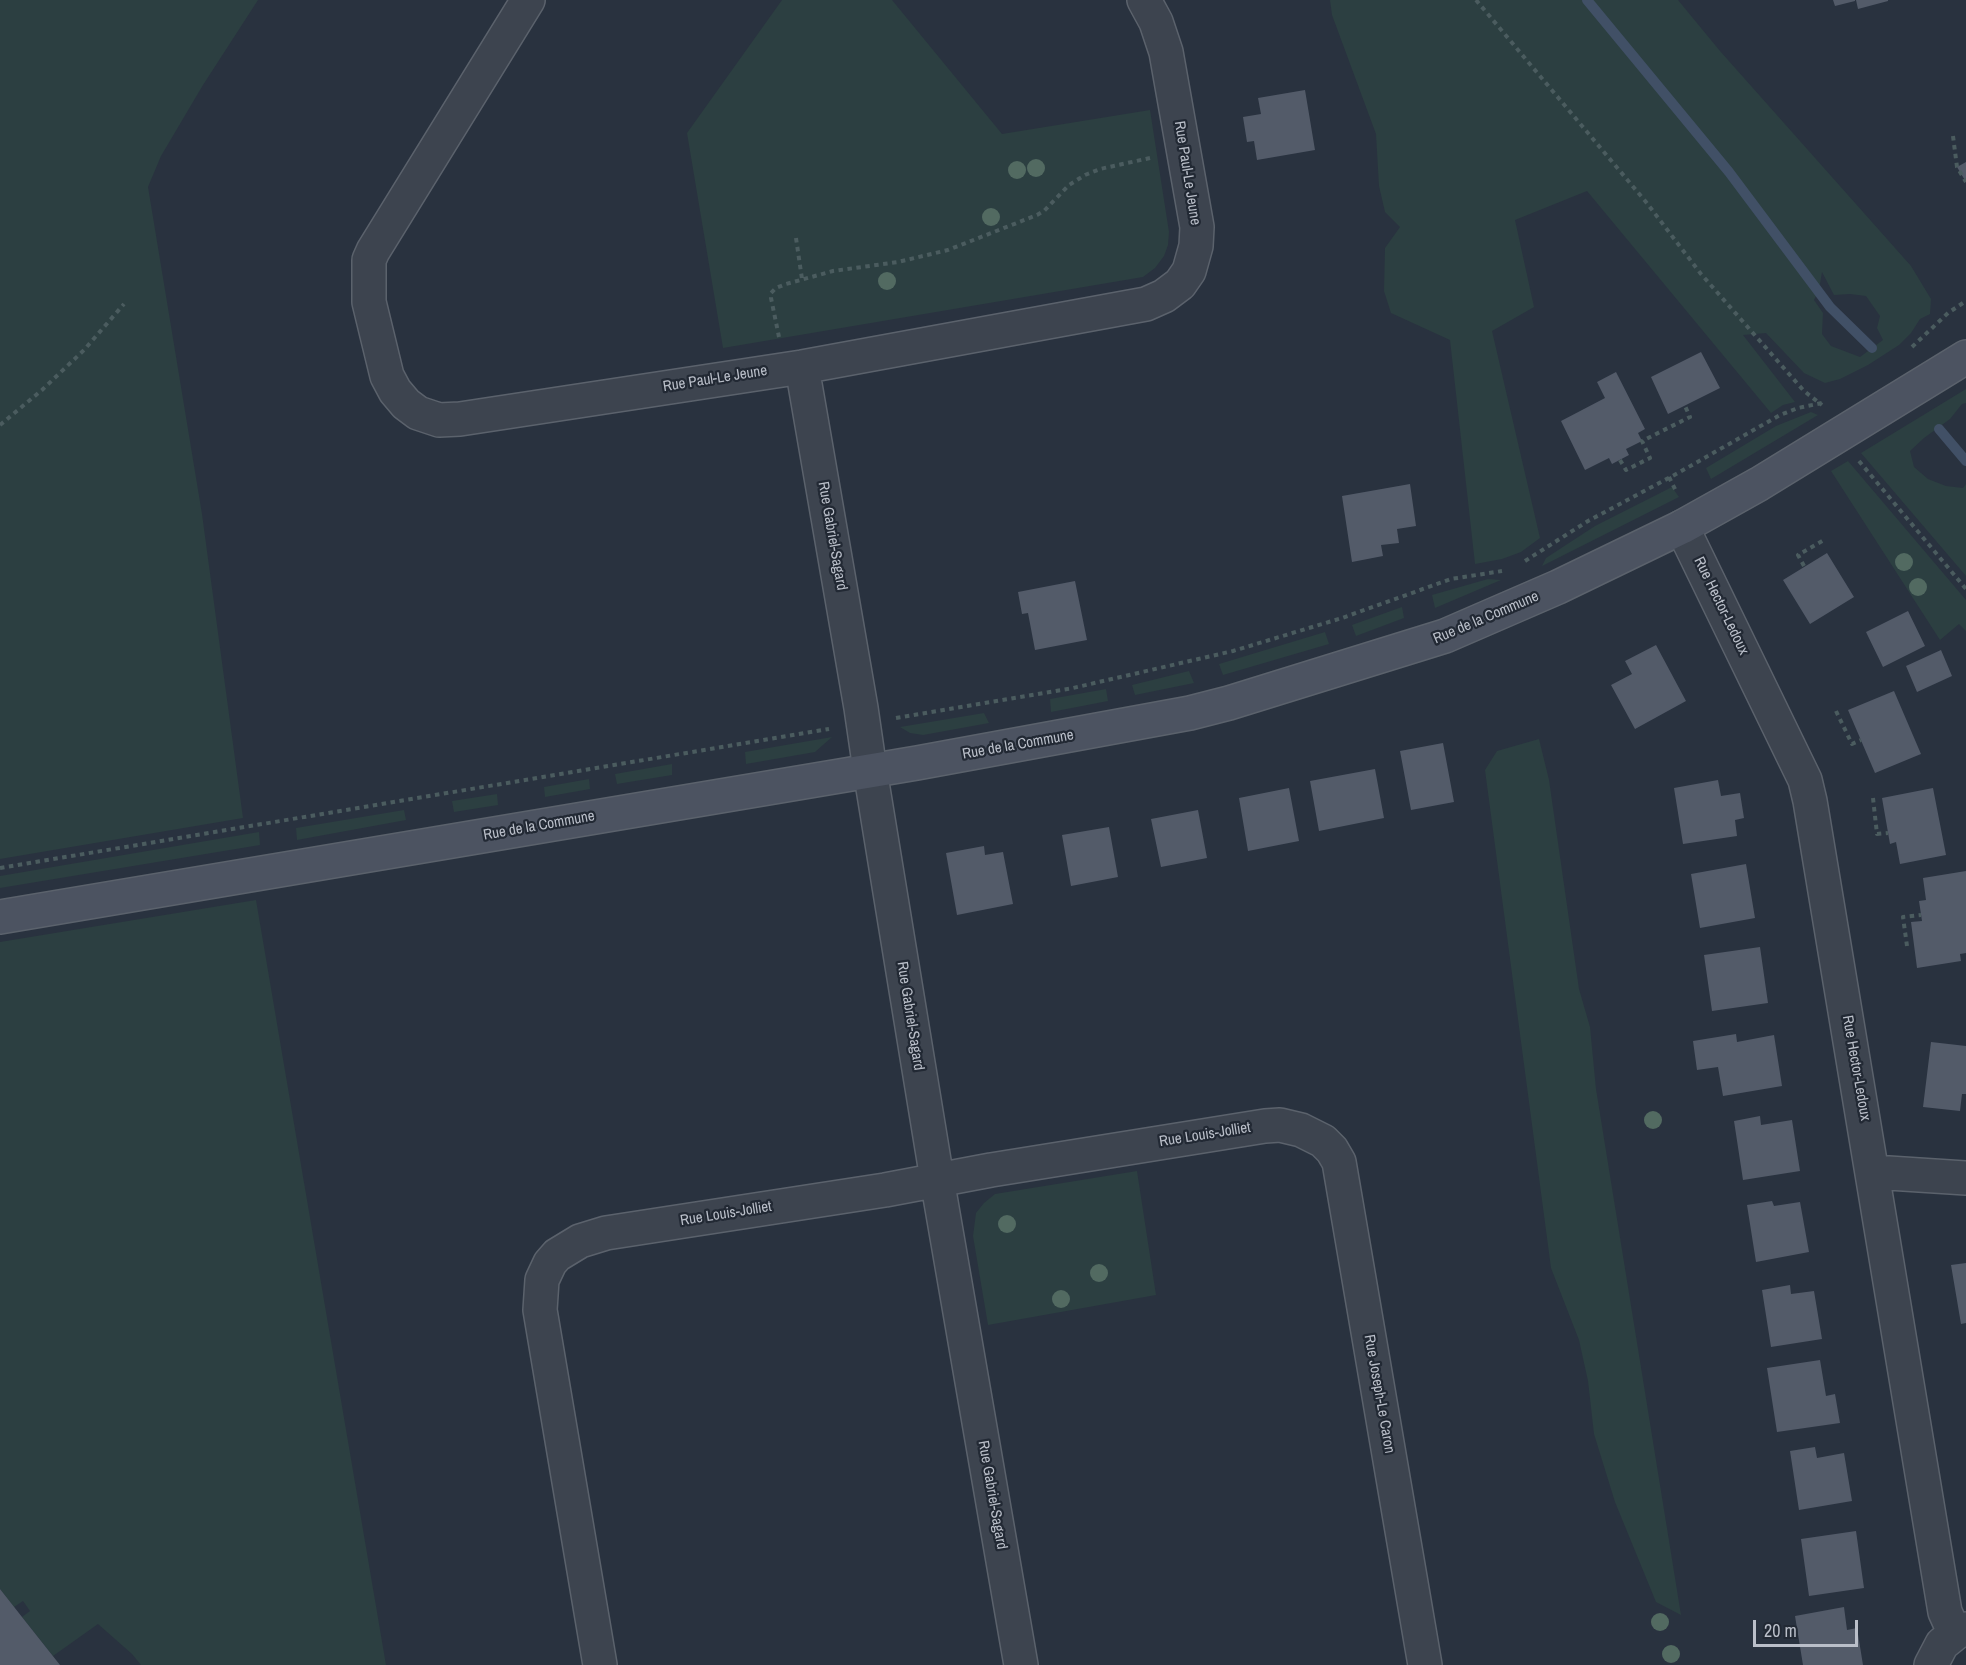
<!DOCTYPE html>
<html>
<head>
<meta charset="utf-8">
<style>
	body { margin:0 }
	#map { position:relative; width:1966px; height:1665px; overflow:hidden; background:#29323f; font-family:"Archivo Narrow",sans-serif }
	canvas { display:block }
	.scale { position:absolute; left:1753px; top:1620px; width:105px; height:27px; box-sizing:border-box; border:3px solid #babfc9; border-top:0; padding-left:8px; font-size:18px; line-height:21px; white-space:nowrap; color:#babfc9; -webkit-text-stroke:4px #222934; paint-order:stroke }
</style>
</head>
<body>
<div id="map">
<canvas width="1966" height="1665"></canvas>
<div class="scale">20 m</div>
</div>
<script>
const context = document.querySelector('canvas').getContext('2d');
context.lineJoin = 'round';
function fill(path, color) {
  context.fillStyle = color;
  context.fill(path, 'evenodd');
}
function toPath(rows) {
  const path = new Path2D();
  for (const r of rows) {
    path.moveTo(r[0], r[1]);
    for (let i = 2; i < r.length; i += 2) path.lineTo(r[i], r[i + 1]);
  }
  return path;
}
function trace(path, color, width, dash) {
  context.strokeStyle = color;
  context.lineWidth = width;
  context.lineCap = dash ? 'butt' : 'round';
  context.setLineDash(dash || []);
  context.stroke(path);
}
function drawText(font, color, halo, rows, align = 'center') {
  context.font = font + ' "Archivo Narrow",sans-serif';
  context.lineWidth = 4.5;
  context.setLineDash([]);
  context.textBaseline = 'middle';
  context.strokeStyle = halo;
  context.fillStyle = color;
  for (const [text, x, y, turn = 0] of rows) {
    context.save();
    context.translate(x, y);
    context.rotate((+turn || 0) * Math.PI / 180);
    context.textAlign = isNaN(turn) ? turn : align;
    if (halo) context.strokeText(text, 0, 0);
    context.fillText(text, 0, 0);
    context.restore();
  }
}
const green = toPath([
	[0,0,258,0,203,85,161,156,148,187,202,514,243,818,0,859],
	[782,0,892,0,1002,134,1150,110,1169,232,1168,245,1164,256,1155,268,1143,277,723,348,687,133],
	[1330,0,1678,0,1720,51,1911,266,1931,299,1930,314,1920,319,1911,333,1899,345,1868,365,1840,379,1825,383,1804,373,1766,333,1743,335,1795,402,1783,405,1771,413,1587,191,1515,220,1534,307,1492,331,1540,538,1521,552,1502,559,1475,564,1450,340,1391,313,1384,291,1385,248,1400,227,1385,212,1379,186,1376,134,1332,15],
	[1822,272,1834,295,1850,294,1866,296,1880,316,1877,328,1883,340,1860,357,1831,346,1822,334,1823,313,1814,300,1819,290],
	[1966,389,1966,403,1962,404,1950,419,1924,438,1910,451,1914,467,1928,479,1946,486,1963,488,1966,484,1966,576,1861,453],
	[1811,412,1818,415,1711,479,1706,468,1776,426],
	[1848,461,1966,600,1966,631,1959,624,1940,640,1831,471],
	[1672,487,1679,497,1542,566,1546,558,1595,526],
	[1488,579,1501,580,1435,608,1432,595],
	[1402,607,1404,618,1356,636,1352,625],
	[1325,632,1329,644,1223,675,1219,664],
	[1189,671,1194,683,1135,695,1132,685],
	[1106,689,1108,701,1051,712,1050,699],
	[984,713,989,723,923,735,910,733,900,727],
	[832,737,815,752,746,764,745,752],
	[1539,739,1549,780,1579,989,1590,1027,1596,1089,1681,1615,1656,1602,1615,1502,1594,1434,1588,1381,1579,1340,1551,1268,1485,770,1497,751],
	[672,764,672,775,617,784,615,774],
	[589,779,590,789,545,797,544,787],
	[497,794,498,805,454,812,452,801],
	[404,810,406,820,297,840,296,828],
	[259,832,260,845,0,888,0,876],
	[256,900,386,1665,141,1665,132,1654,98,1624,53,1656,22,1617,30,1611,23,1601,14,1607,0,1589,0,942],
	[1137,1171,1156,1295,988,1325,973,1236,976,1213,984,1203,995,1194]
]);
const stream = toPath([
	[1587,0,1729,172,1830,307,1872,348],
	[1939,429,1966,461]
]);
const building = toPath([
	[1833,0,1855,0,1855,1,1835,6],
	[1856,0,1888,0,1888,1,1858,9],
	[1305,90,1315,150,1257,160,1254,141,1247,142,1243,117,1261,114,1258,98],
	[1966,162,1966,182,1957,167],
	[1701,352,1720,388,1668,414,1651,377],
	[1616,372,1645,429,1638,433,1642,441,1626,449,1629,455,1612,464,1609,458,1585,470,1561,421,1605,398,1597,382],
	[1410,484,1416,526,1397,529,1399,543,1381,545,1383,556,1352,562,1342,496],
	[1827,553,1854,597,1810,624,1783,580],
	[1075,581,1087,640,1035,650,1028,613,1022,614,1018,592],
	[1908,611,1925,646,1883,667,1866,632],
	[1656,645,1686,701,1635,729,1611,685,1632,674,1625,661],
	[1941,650,1952,676,1917,692,1906,666],
	[1894,691,1921,754,1875,773,1848,710],
	[1443,743,1454,802,1411,810,1400,751],
	[1375,769,1384,818,1319,831,1310,781],
	[1718,780,1721,796,1740,793,1744,818,1735,820,1737,836,1683,844,1674,788],
	[1289,788,1299,841,1248,851,1239,798],
	[1933,788,1946,855,1900,864,1896,842,1890,844,1882,798],
	[1198,810,1207,858,1161,867,1151,819],
	[1109,827,1118,877,1071,886,1062,835],
	[984,846,985,855,1003,852,1013,904,957,915,946,853],
	[1746,864,1755,918,1700,928,1691,874],
	[1966,871,1966,953,1960,954,1961,961,1917,968,1911,922,1922,921,1919,901,1926,900,1923,878],
	[1760,947,1768,1003,1712,1011,1704,955],
	[1736,1034,1737,1042,1774,1035,1782,1086,1723,1096,1718,1067,1697,1070,1693,1041],
	[1931,1042,1966,1046,1966,1094,1962,1094,1960,1111,1923,1107],
	[1760,1116,1761,1125,1792,1120,1800,1171,1743,1180,1734,1121],
	[1772,1201,1774,1206,1800,1202,1809,1252,1756,1262,1747,1205],
	[1966,1263,1966,1323,1961,1324,1951,1265],
	[1790,1285,1791,1294,1814,1291,1822,1339,1771,1347,1762,1290],
	[1820,1360,1826,1396,1835,1394,1840,1423,1777,1432,1767,1368],
	[1815,1447,1817,1458,1844,1453,1852,1501,1799,1510,1790,1451],
	[1856,1531,1864,1588,1809,1596,1801,1539],
	[0,1589,22,1617,60,1665,0,1665],
	[1844,1607,1847,1630,1857,1628,1863,1665,1803,1665,1795,1616]
]);
const path = toPath([
	[1476,0,1646,202,1701,274,1804,391,1822,405],
	[1953,136,1957,167,1966,182],
	[796,238,802,279],
	[779,337,771,298,771,293,776,288,786,284,833,271,898,262,948,250,1037,215,1044,211,1069,185,1085,175,1100,169,1150,158],
	[1912,347,1948,313,1966,301],
	[0,425,42,390,84,350,124,304],
	[1620,460,1626,470,1650,458,1642,441,1690,417,1685,406],
	[1859,461,1966,589],
	[1669,477,1676,491],
	[1525,561,1588,521,1678,473,1780,415,1798,408,1822,403],
	[1804,566,1798,555,1824,540],
	[1836,711,1852,744,1861,740],
	[896,718,1073,688,1233,651,1342,618,1451,579,1502,571],
	[1873,798,1877,834,1888,833],
	[0,868,829,729],
	[1907,946,1903,917,1921,915]
]);
const street = toPath([
	[528,0,373,251,369,260,369,302,387,376,395,391,406,404,418,413,439,420,460,419,802,367,1146,304,1164,296,1180,284,1189,271,1196,246,1197,227,1166,52,1156,22,1144,0],
	[802,367,861,708,870,770,937,1179,1021,1665],
	[1682,527,1805,780,1810,801,1945,1612,1950,1623,1957,1632],
	[1873,1172,1966,1178],
	[600,1665,540,1310,542,1280,550,1263,557,1255,580,1241,606,1233,885,1190,991,1170,1265,1126,1280,1125,1301,1130,1323,1141,1332,1150,1339,1162,1425,1665],
	[1931,1665,1942,1644,1957,1632,1966,1629]
]);
const secondary = toPath([
	[0,917,917,763,1190,713,1229,703,1445,636,1558,587,1682,527,1759,484,1966,357]
]);
const trees = [
	[1036,168],
	[1017,170],
	[991,217],
	[887,281],
	[1904,562],
	[1918,587],
	[1653,1120],
	[1007,1224],
	[1099,1273],
	[1061,1299],
	[1660,1622],
	[1671,1654]
];
const streetNames = [
	["Rue Paul-Le Jeune",1187,173,81],
	["Rue Paul-Le Jeune",715,379,-9],
	["Rue Gabriel-Sagard",832,536,80],
	["Rue Hector-Ledoux",1721,606,64],
	["Rue de la Commune",1486,618,-23],
	["Rue de la Commune",1018,745,-10],
	["Rue de la Commune",539,826,-10],
	["Rue Gabriel-Sagard",910,1016,81],
	["Rue Hector-Ledoux",1856,1068,80],
	["Rue Louis-Jolliet",1205,1135,-9],
	["Rue Louis-Jolliet",726,1214,-9],
	["Rue Joseph-Le Caron",1379,1394,80],
	["Rue Gabriel-Sagard",992,1495,80]
];
fill(green, '#2c3f41');
trace(stream, '#415066', 10);
fill(building, '#535b69');
trace(street, '#5b626c', 36);
trace(secondary, '#5b626c', 36);
trace(path, '#4b5c5f', 4, [4.5, 4.5]);
trace(street, '#3d444f', 33);
trace(secondary, '#4c5361', 33);
context.fillStyle = '#526a61';
for (const [x, y] of trees) {
  context.beginPath();
  context.arc(x, y, 9, 0, 2 * Math.PI);
  context.fill();
}
drawText('15px', '#babfc9', '#222934', streetNames);
</script>
</body>
</html>
